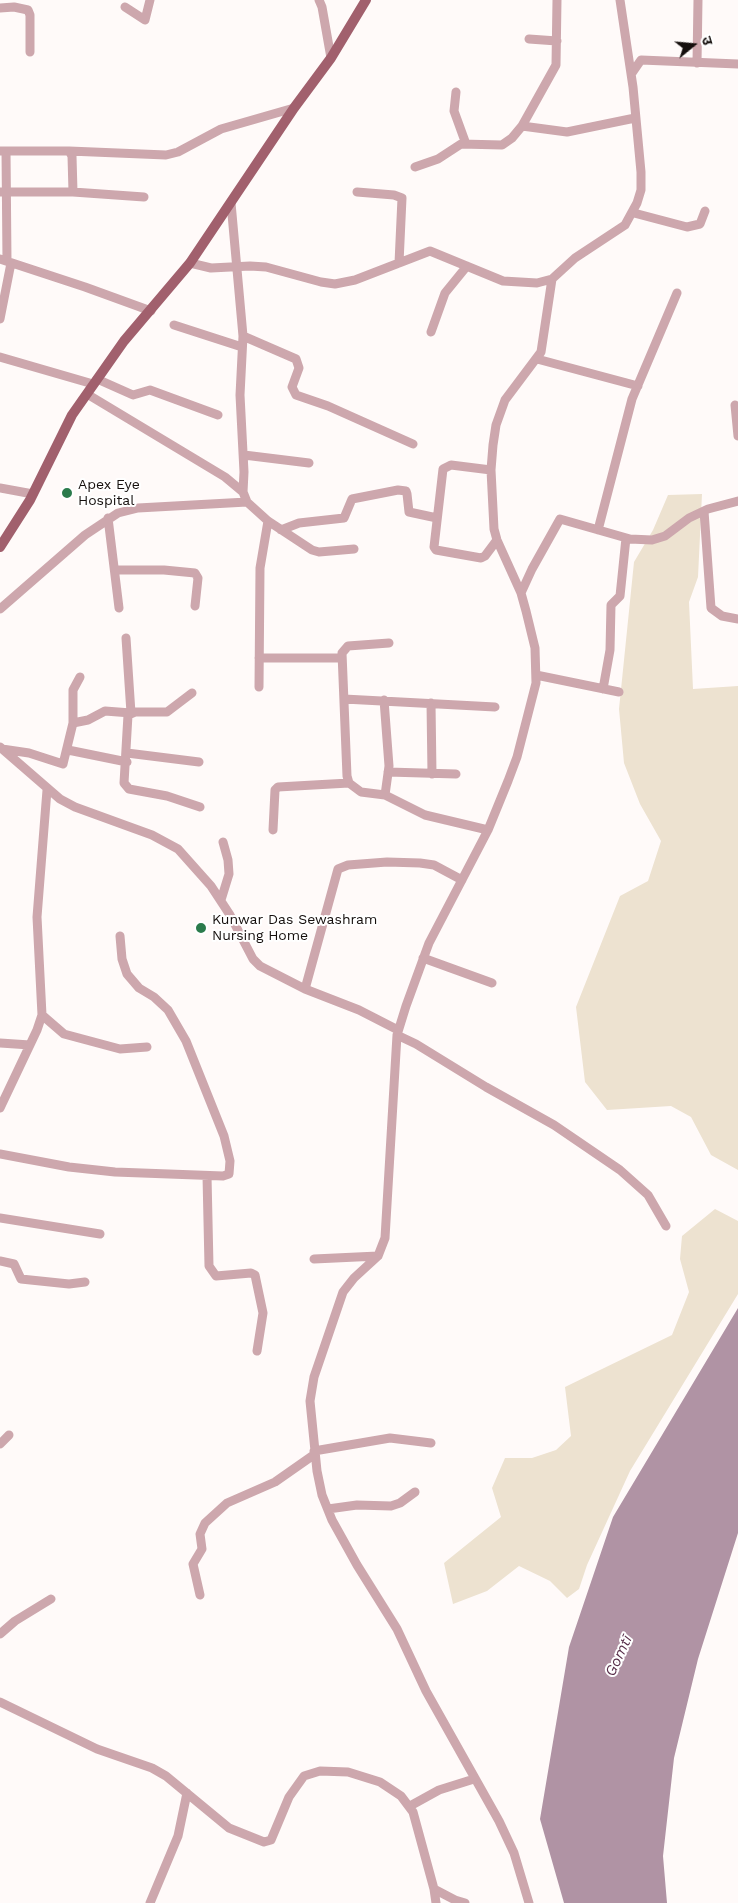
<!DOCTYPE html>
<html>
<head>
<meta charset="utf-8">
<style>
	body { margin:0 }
	#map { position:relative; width:738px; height:1903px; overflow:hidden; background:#fffaf9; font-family:"Work Sans","Noto Sans Devanagari",sans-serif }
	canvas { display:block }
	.north { position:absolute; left:668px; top:20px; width:50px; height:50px; -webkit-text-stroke:4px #fff; paint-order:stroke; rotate:73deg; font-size:14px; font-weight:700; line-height:20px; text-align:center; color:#150f0d }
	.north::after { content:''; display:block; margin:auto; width:18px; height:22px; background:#150f0d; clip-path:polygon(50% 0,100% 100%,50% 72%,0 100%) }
</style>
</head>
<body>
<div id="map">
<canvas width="738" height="1903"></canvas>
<div class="north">उ</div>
</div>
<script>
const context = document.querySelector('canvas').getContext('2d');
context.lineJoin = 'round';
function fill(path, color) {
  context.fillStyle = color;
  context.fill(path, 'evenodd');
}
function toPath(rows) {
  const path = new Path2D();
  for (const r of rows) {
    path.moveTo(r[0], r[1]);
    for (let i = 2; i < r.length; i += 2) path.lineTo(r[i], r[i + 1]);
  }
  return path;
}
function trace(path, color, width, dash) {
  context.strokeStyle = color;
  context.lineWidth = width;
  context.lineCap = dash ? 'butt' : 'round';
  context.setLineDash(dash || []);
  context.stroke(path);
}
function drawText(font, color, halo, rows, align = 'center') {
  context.font = font + ' "Work Sans",sans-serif';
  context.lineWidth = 4;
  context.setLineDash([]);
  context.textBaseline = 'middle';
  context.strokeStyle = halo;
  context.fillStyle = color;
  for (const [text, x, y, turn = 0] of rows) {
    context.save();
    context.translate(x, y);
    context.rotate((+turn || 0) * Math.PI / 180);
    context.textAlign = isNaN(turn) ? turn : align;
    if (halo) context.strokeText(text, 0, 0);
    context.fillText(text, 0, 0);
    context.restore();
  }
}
const green = toPath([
	[702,494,698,577,689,602,693,689,738,686,738,1170,711,1155,691,1117,671,1106,607,1110,585,1082,576,1007,620,896,648,881,661,841,640,804,624,763,619,709,634,562,653,530,668,495],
	[715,1209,738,1221,738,1294,630,1471,587,1565,579,1589,567,1598,550,1581,519,1566,487,1591,453,1604,444,1563,501,1517,492,1488,505,1458,532,1458,556,1450,571,1436,565,1387,672,1335,689,1292,680,1259,682,1236]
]);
const water = toPath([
	[738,1308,738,1533,698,1659,674,1758,663,1856,667,1903,564,1903,540,1819,569,1647,613,1517]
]);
const minor = toPath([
	[319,0,322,7,331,58],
	[125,7,145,20,150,0],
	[0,8,14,7,28,10,30,15,30,52],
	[529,39,557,41],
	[697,63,698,0],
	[632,73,641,60,738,64],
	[456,92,454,111,466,144],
	[522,126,567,132,635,118],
	[0,151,69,151,72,156,73,192],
	[6,151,7,261],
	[69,151,166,155,178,152,221,129,294,108],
	[415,167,438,159,461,144,502,145,512,138,522,126,556,65,557,0],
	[0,192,73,192,144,197],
	[357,192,394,195,402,198,399,263],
	[231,203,243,336,240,395,244,472,243,492],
	[634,213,687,227,700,224,705,211],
	[0,259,85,287,151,311],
	[190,263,211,268,250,266,266,267,321,282,335,284,355,280,430,251,503,281,537,283,552,279],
	[0,319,11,263],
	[174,325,242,347],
	[431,332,445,293,467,266],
	[243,336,296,359,299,368,292,387,296,395,328,406,413,444],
	[0,357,93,384],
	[537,359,638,386],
	[97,379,133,395,150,390,218,415],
	[87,394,225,477,243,492,247,502,268,521,312,550,319,552,354,549],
	[735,405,738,436],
	[244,455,309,463],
	[491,470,451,465,443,469,434,547,436,550,481,558,485,556,497,540],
	[0,488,33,494],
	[704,511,711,608,722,616,738,619],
	[108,518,119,608],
	[281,530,299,523,344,518,352,499,398,490,406,491,407,494,409,512,437,518],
	[598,530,632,399,677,293],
	[115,570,164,570,195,573,198,578,195,606],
	[521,593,532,569,560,519,630,539,652,540,665,536,689,518,708,509,738,501],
	[0,609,85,535,118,513,138,508,247,502],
	[389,643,348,646,342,653,347,776,349,783,361,792,385,795,425,815,488,830],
	[259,658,342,658],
	[536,675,619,692],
	[259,687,260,568,268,521],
	[603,689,610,650,611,605,620,596,626,538],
	[192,693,167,712,135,712,128,715,124,783,129,789,167,796,200,807],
	[344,699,495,707],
	[384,700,389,766,385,795],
	[431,703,432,774],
	[73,723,88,720,105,711,131,713,126,638],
	[0,747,60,799,75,807,152,835,178,849,211,886,230,915,253,959,260,966,305,989,359,1010,398,1030],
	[2,749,29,753,63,764,73,723,73,690,80,677],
	[68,750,127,762],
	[127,753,199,762],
	[388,772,456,774],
	[273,830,275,790,278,787,349,783],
	[221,900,229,874,228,860,223,842],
	[423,958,492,983],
	[305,989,338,869,348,865,387,862,420,863,434,865,462,880],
	[42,1015,64,1034,120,1049,147,1047],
	[397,1035,416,1044,486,1087,554,1125,620,1170,648,1195,666,1226],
	[0,1043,30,1045],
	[0,1108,37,1030,42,1015,37,917,47,790],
	[0,1154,69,1167,115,1172,223,1176,229,1174,230,1161,224,1136,186,1041,168,1010,154,997,139,988,127,974,122,959,120,936],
	[207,1176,209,1266,216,1276,251,1273,255,1275,263,1313,257,1351],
	[0,1218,100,1234],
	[314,1259,378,1256],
	[0,1261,14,1264,21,1279,69,1284,85,1282],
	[0,1444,9,1435],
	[314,1451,390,1438,431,1443],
	[328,1509,357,1505,391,1506,400,1503,415,1492],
	[200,1595,193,1564,202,1549,200,1534,205,1523,227,1503,275,1482,315,1454],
	[0,1634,15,1621,51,1599],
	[0,1702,97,1749,152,1768,166,1776,229,1828,264,1842,271,1840,289,1797,304,1776,320,1771,348,1772,380,1782,401,1796,413,1812,434,1889,436,1903],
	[410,1806,439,1790,474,1779],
	[434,1889,455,1900,465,1903],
	[150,1903,178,1836,187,1793],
	[529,1903,514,1853,499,1821,426,1691,397,1629,357,1565,332,1520,322,1495,317,1471,310,1401,314,1377,343,1292,354,1278,378,1256,385,1238,397,1035,406,1006,429,943,488,830,508,781,517,757,536,683,535,648,526,611,521,593,497,540,494,529,491,470,493,445,496,425,505,400,541,352,552,279,575,258,625,225,637,203,641,190,641,172,633,87,620,0]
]);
const major = toPath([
	[0,547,30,500,72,415,124,341,190,263,294,108,331,58,366,0]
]);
const markers = [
	[67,493,6,"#2b7b4c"],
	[201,928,6,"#2b7b4c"]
];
const poiNames = [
	["Apex Eye",78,485],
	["Hospital",78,501],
	["Kunwar Das Sewashram",212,920],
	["Nursing Home",212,936]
];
const waterNames = [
	["Gomtī",619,1656,-65]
];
fill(green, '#ede2d0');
fill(water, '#b093a4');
trace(minor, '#cda7ad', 9);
trace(major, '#a1606d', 10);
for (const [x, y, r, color] of markers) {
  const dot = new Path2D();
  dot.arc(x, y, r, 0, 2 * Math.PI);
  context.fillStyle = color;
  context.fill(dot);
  trace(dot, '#fff', 2);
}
drawText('14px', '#150f0d', '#fff', poiNames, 'left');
drawText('italic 15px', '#592f4a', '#fff', waterNames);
</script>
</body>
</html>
